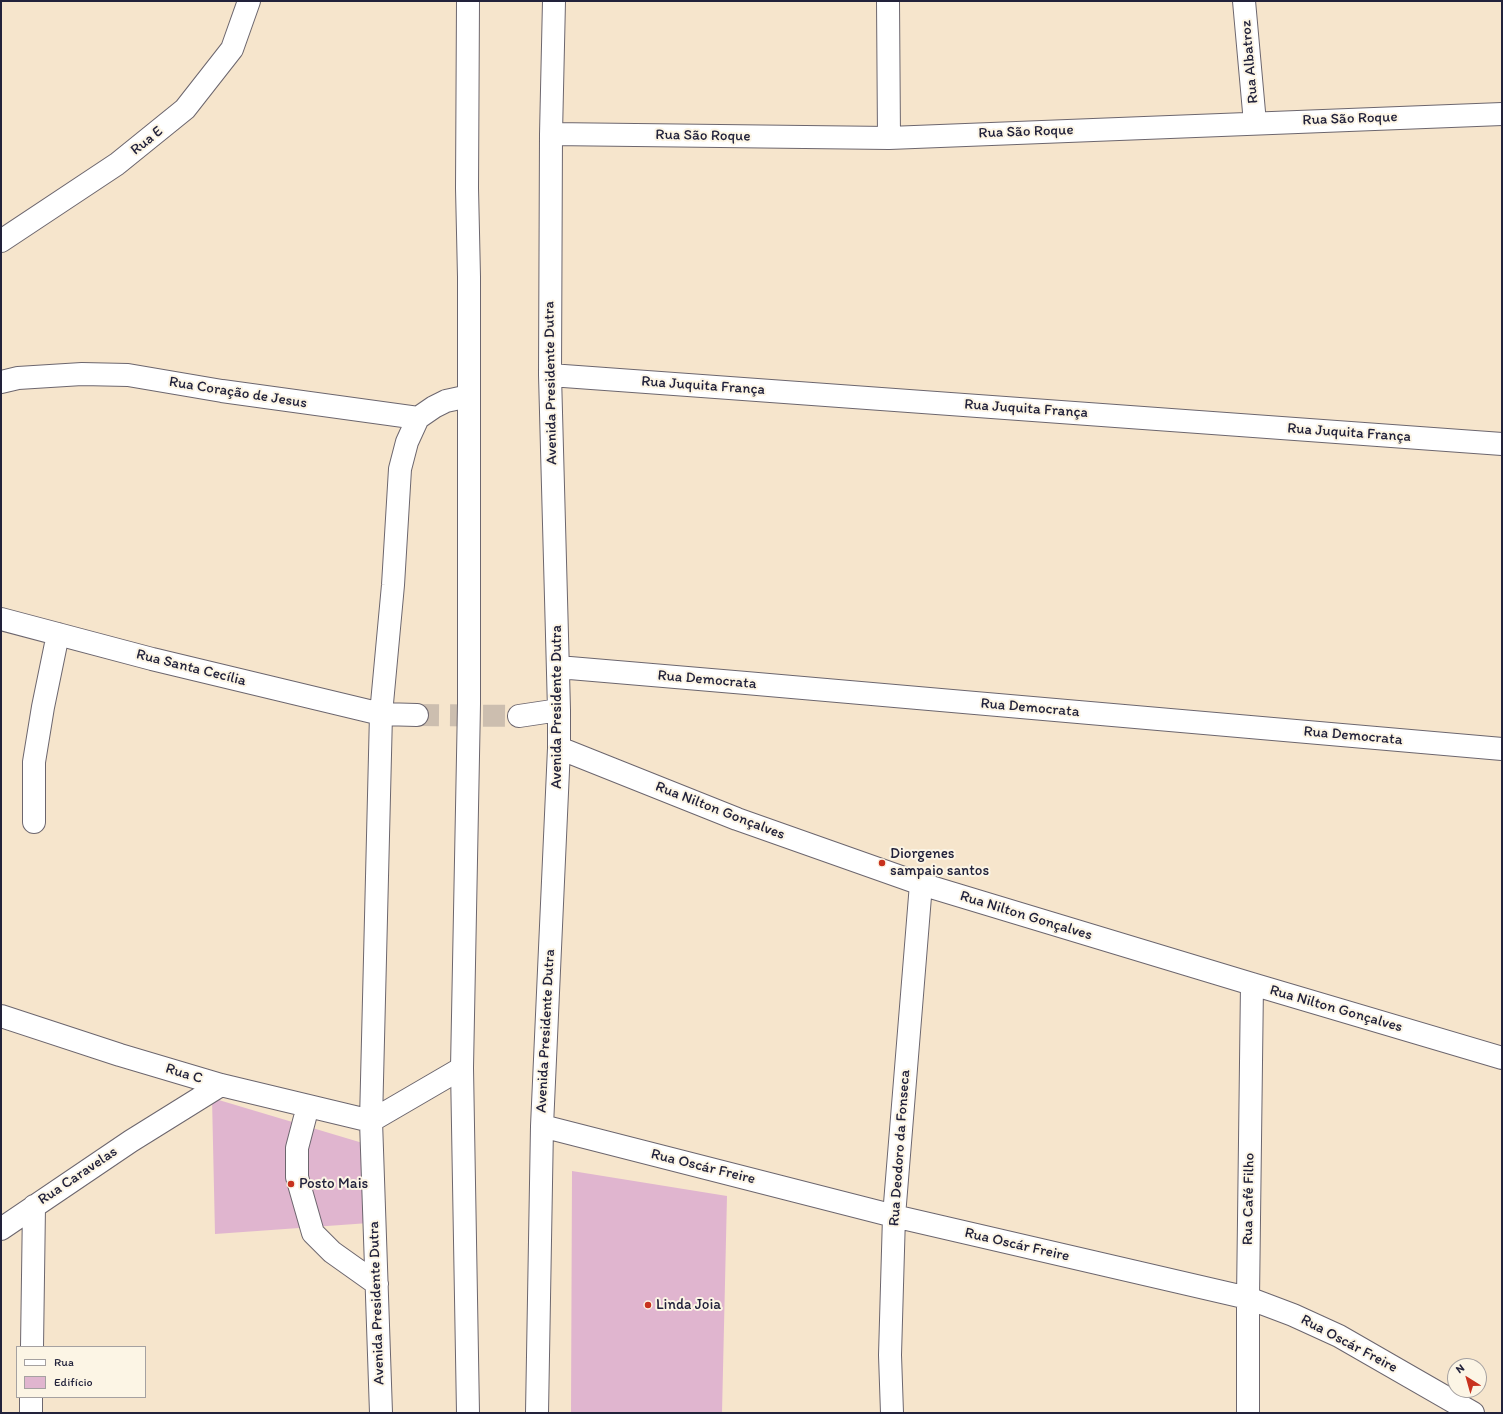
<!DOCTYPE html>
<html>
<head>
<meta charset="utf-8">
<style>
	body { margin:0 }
	#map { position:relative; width:1503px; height:1414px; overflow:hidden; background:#f6e5cc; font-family:Itim,sans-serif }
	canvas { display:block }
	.frame { position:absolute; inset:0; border:2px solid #22223b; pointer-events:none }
	.legend { position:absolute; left:16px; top:1346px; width:130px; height:52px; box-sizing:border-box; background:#fcf5e5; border:1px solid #a5a1a1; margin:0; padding:5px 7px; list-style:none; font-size:12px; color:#22223b }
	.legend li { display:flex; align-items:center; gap:8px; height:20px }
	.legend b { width:20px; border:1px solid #a5a1a1 }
	.north { position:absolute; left:1447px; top:1358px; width:40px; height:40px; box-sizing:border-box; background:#fcf5e5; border:1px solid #a5a1a1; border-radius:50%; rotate:323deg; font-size:11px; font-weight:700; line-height:16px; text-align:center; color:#22223b }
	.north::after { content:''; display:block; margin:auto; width:14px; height:18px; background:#c8321e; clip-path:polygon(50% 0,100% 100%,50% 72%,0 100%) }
</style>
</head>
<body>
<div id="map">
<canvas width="1503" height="1414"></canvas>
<div class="frame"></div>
<ul class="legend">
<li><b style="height:5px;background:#fff"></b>Rua</li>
<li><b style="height:11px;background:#e0b5cf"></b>Edifício</li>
</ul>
<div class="north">N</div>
</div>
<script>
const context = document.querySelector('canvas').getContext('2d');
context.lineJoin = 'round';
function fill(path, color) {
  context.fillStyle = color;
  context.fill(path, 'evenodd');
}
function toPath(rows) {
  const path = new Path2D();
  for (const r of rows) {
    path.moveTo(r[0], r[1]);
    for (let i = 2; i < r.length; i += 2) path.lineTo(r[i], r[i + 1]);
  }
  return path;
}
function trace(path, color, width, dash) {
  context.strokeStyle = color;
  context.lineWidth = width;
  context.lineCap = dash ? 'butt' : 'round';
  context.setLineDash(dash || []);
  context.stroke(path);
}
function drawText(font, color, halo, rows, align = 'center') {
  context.font = font + ' Itim,sans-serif';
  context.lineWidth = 4;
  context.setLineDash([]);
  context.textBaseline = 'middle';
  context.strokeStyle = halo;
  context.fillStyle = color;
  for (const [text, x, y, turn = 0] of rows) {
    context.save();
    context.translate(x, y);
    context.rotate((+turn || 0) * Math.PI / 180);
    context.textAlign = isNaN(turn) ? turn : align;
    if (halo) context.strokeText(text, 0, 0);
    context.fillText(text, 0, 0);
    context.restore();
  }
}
const building = toPath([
	[212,1098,366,1144,369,1223,215,1234],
	[572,1171,727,1196,722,1413,571,1413]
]);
const minorTunnel = toPath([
	[417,715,519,716]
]);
const minor = toPath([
	[888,1,889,138],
	[1244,1,1255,123],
	[551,134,889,138,1502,114],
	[1,241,117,164,185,109,232,49,249,1],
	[550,375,1502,444],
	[1,382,18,378,82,374,128,375,222,391,418,418,434,407,446,401,469,396],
	[1,619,152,659,381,714,417,715],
	[558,667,746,683,1502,749],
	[519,716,559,710],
	[559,748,737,819,921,884,1252,984,1502,1058],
	[34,822,34,762,43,707,58,634],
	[1,1016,120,1055,221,1085,371,1121,462,1068],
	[308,1106,297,1148,297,1177,313,1233,332,1252,377,1284],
	[542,1126,894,1216,1248,1298,1293,1315,1339,1336,1473,1413],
	[1,1229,131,1141,221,1085],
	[32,1347,34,1206],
	[31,1413,31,1397],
	[381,1413,371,1121,381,714,393,585,400,469,407,442,418,418],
	[537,1413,542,1126,559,748,559,710,550,375,551,134,554,1],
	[892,1413,890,1355,894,1216,921,884],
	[1248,1413,1248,1298,1252,984]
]);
const highway = toPath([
	[468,1,467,188,469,277,469,704,462,1068,468,1413]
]);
const markers = [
	[882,863,4,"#c8321e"],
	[291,1184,4,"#c8321e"],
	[648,1305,4,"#c8321e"]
];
const streetNames = [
	["Rua Albatroz",1250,62,-95],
	["Rua São Roque",1350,119,-2],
	["Rua São Roque",1026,132,-2],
	["Rua São Roque",703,136,1],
	["Rua E",147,141,-39],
	["Avenida Presidente Dutra",551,383,-91],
	["Rua Juquita França",703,386,4],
	["Rua Coração de Jesus",238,393,9],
	["Rua Juquita França",1026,409,4],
	["Rua Juquita França",1349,433,4],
	["Rua Santa Cecília",191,668,14],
	["Rua Democrata",707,680,5],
	["Avenida Presidente Dutra",557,707,-90],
	["Rua Democrata",1030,708,5],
	["Rua Democrata",1353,736,5],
	["Rua Nilton Gonçalves",720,811,21],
	["Rua Nilton Gonçalves",1026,916,17],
	["Rua Nilton Gonçalves",1336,1009,16],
	["Avenida Presidente Dutra",546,1031,-87],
	["Rua C",184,1074,17],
	["Rua Deodoro da Fonseca",900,1148,-86],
	["Rua Oscár Freire",703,1167,14],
	["Rua Caravelas",78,1176,-34],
	["Rua Café Filho",1249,1199,-89],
	["Rua Oscár Freire",1017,1245,13],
	["Avenida Presidente Dutra",377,1303,-92],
	["Rua Oscár Freire",1349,1344,28]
];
const poiNames = [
	["Diorgenes",890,854],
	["sampaio santos",890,871],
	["Posto Mais",299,1184],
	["Linda Joia",656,1305]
];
fill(building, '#e0b5cf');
trace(minorTunnel, '#ccbeaf', 22, [22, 11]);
trace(minor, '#6c666e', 24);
trace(highway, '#6c666e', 24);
trace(minor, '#fff', 22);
trace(highway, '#fff', 22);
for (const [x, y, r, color] of markers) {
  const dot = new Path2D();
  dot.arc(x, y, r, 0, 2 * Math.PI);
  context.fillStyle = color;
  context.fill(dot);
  trace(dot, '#fcf5e5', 1.5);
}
drawText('15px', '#22223b', '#fcf5e5', streetNames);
drawText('15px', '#22223b', '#fcf5e5', poiNames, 'left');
</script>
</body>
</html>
